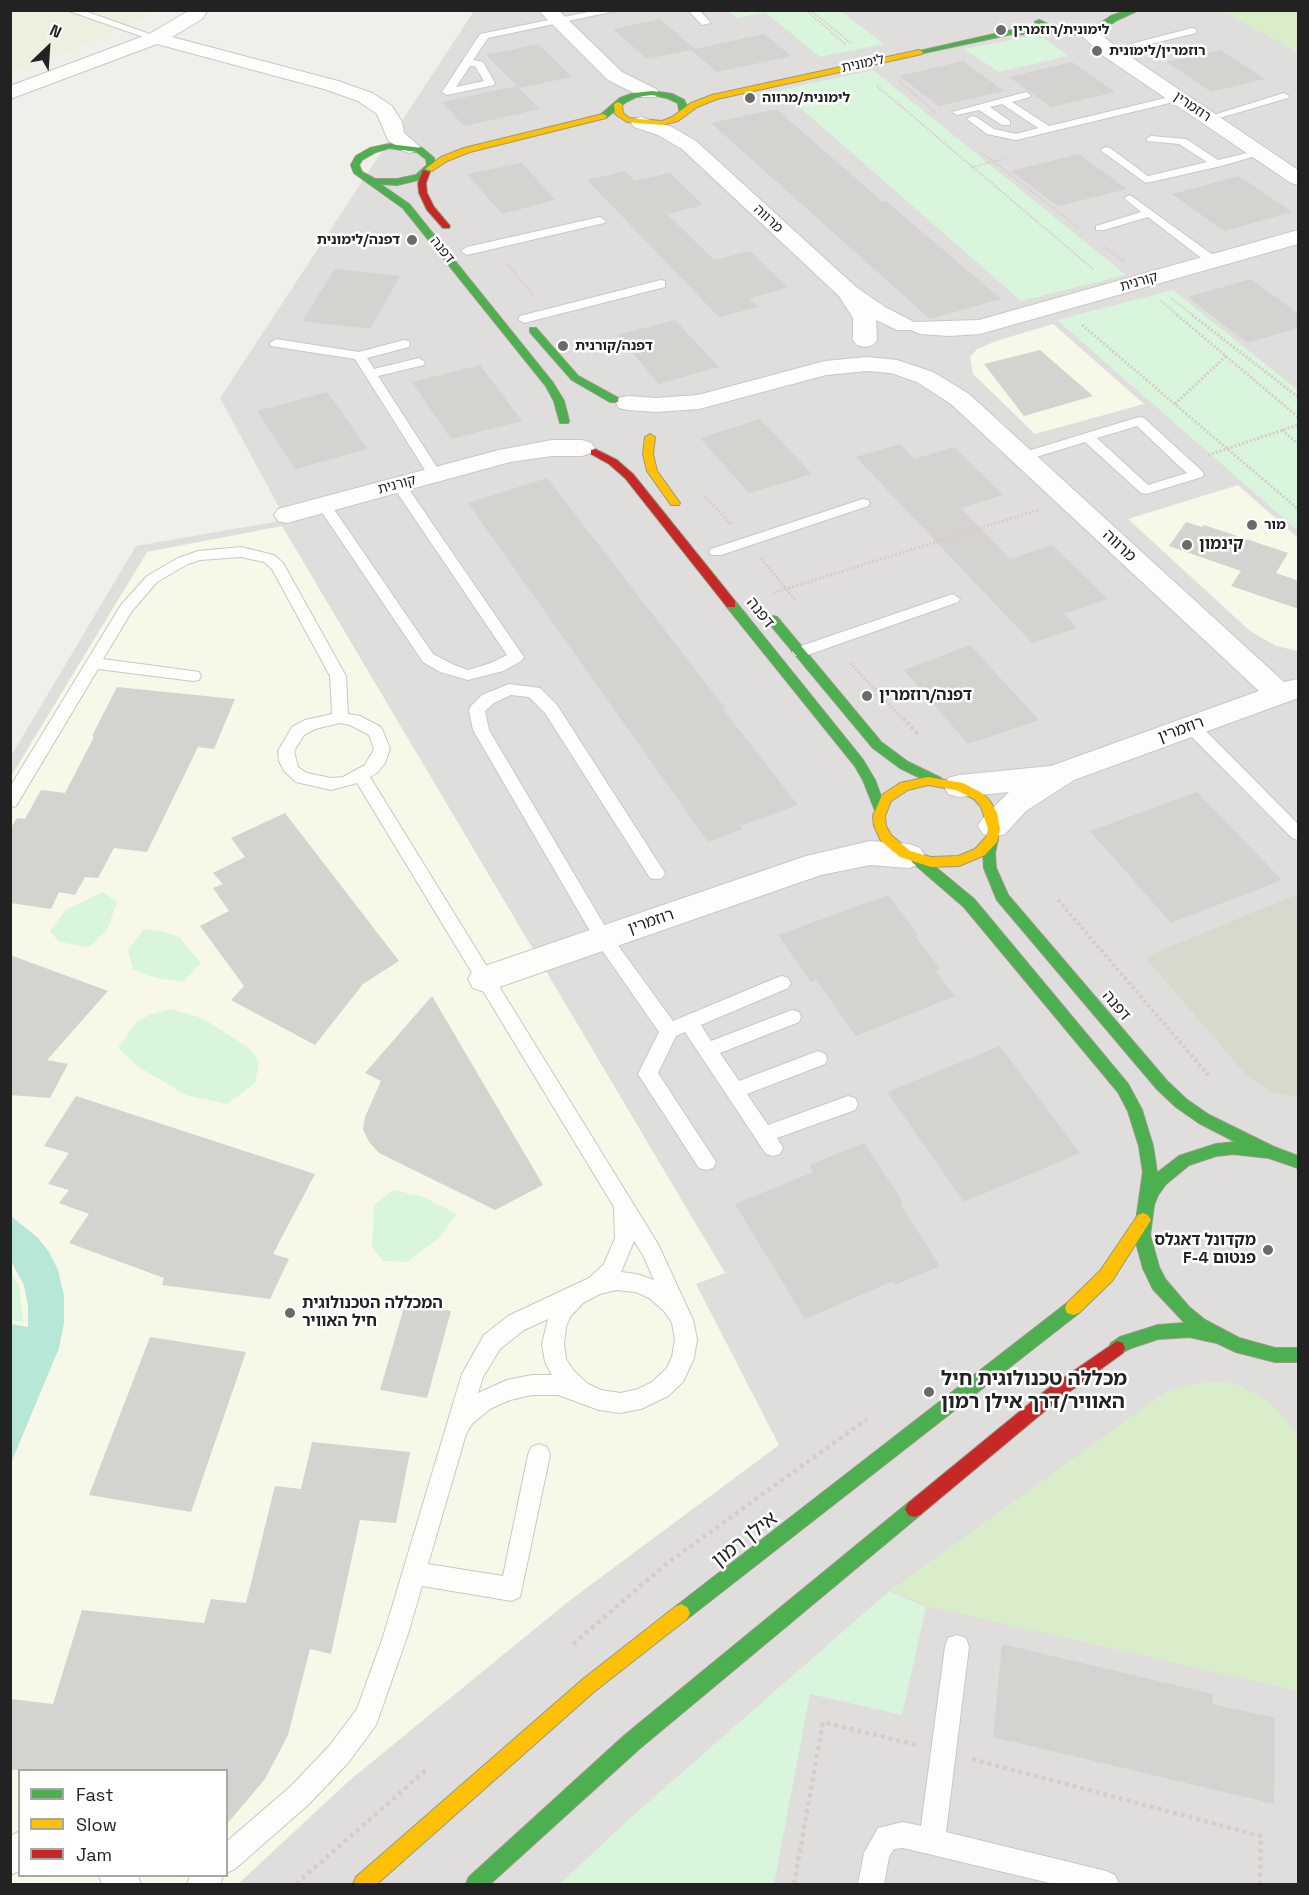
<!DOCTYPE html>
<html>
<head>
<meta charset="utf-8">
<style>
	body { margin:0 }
	#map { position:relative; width:1309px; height:1895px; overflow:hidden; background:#f0efea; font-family:"Space Grotesk",sans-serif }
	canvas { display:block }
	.frame { position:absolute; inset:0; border:12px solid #222; pointer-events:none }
	.legend { position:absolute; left:18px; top:1769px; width:210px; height:108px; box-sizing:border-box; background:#fff; border:2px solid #a7a7a7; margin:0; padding:8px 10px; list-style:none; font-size:18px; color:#222 }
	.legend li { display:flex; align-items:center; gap:12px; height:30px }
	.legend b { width:30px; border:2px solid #a7a7a7 }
	.north { position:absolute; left:18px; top:18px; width:60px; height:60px; -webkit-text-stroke:4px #fff; paint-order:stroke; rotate:25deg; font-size:16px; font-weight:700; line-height:24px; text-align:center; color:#222 }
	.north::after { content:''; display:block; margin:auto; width:21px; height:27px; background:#222; clip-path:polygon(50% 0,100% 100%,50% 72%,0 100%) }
</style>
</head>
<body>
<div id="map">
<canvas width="1309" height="1895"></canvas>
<div class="frame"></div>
<ul class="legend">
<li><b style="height:8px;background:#4caf50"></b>Fast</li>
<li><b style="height:8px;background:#ffc107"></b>Slow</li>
<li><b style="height:8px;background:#c62828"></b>Jam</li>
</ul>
<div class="north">N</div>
</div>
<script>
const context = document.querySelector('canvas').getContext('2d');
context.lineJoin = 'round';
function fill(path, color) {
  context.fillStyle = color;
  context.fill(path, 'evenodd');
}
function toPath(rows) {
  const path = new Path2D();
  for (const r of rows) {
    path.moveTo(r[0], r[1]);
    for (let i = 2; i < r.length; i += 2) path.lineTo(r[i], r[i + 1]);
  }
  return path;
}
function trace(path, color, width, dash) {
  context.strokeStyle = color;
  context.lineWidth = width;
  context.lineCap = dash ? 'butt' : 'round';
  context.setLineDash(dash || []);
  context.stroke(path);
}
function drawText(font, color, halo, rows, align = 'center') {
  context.font = font + ' "Space Grotesk","Noto Sans Hebrew",sans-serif';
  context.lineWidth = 5;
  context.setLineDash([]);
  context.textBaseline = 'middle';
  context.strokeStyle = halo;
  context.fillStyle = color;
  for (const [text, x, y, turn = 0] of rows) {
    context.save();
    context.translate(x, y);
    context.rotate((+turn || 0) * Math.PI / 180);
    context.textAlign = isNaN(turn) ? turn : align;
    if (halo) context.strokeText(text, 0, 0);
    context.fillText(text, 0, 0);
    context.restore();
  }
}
const residential = toPath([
	[474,11,1298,11,1298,1884,11,1884,11,756,136,546,286,520,220,398],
	[20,1770,226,1770,226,1876,20,1876]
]);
const education = toPath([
	[1053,324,1144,404,1035,434,973,374,970,357,977,349,996,341],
	[1238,485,1298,538,1298,651,1276,646,1250,631,1128,519],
	[282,526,725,1273,696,1284,779,1445,569,1601,350,1780,238,1884,11,1884,10,778,147,552],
	[20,1770,226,1770,226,1876,20,1876]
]);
const religious = toPath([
	[1147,405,1237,483,1128,516,1042,435],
	[835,1748,1231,1846,1223,1884,813,1884]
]);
const construction = toPath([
	[1298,894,1298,1097,1274,1093,1248,1077,1145,957]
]);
const farmland = toPath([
	[11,11,155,11,135,22,68,52,11,70]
]);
const grass = toPath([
	[1223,11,1298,11,1298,53],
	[1219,1381,1239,1385,1261,1397,1277,1409,1298,1436,1298,1691,927,1606,891,1590,1164,1393,1192,1384]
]);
const park = toPath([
	[728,11,841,11,884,44,820,57,765,12,737,18],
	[1031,36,1044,38,1068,56,999,72,964,49],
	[873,70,1126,275,1021,301,780,90],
	[1173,290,1298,390,1298,531,1057,320],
	[102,892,117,902,107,930,89,947,59,942,50,931,66,910],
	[144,929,164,932,179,937,201,963,183,982,156,978,133,969,128,950],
	[171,1009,202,1018,249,1048,259,1062,255,1083,227,1104,186,1095,139,1067,118,1048,137,1022,149,1015],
	[393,1190,421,1196,457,1214,439,1238,407,1262,383,1261,372,1247,374,1205],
	[10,1270,19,1286,23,1322,11,1320],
	[889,1591,926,1607,902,1715,810,1694,774,1884,560,1884,629,1819]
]);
const pitch = toPath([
	[11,1216,38,1238,49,1252,58,1270,64,1296,64,1323,59,1348,11,1463,11,1324,28,1327,28,1306,24,1285,11,1261]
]);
const building = toPath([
	[660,19,695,49,764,34,791,56,717,72,691,50,647,59,613,29],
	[538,44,572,77,519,88,540,109,464,126,442,102,517,86,486,55],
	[1220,50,1265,79,1211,92,1167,62],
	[963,61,1004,91,939,106,899,76],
	[1072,62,1115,92,1051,107,1009,77],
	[776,109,883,202,886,201,1001,299,930,319,711,123],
	[1079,154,1127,189,1058,206,1011,171],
	[522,163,555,200,502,214,467,174],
	[625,171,635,181,670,173,703,205,667,214,714,260,750,251,788,288,749,298,758,307,719,317,587,180],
	[1239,176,1292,212,1224,231,1172,194],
	[335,269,400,276,370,329,302,321],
	[1251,279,1299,314,1299,328,1247,343,1188,297],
	[675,320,719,367,659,384,617,335],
	[1040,350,1093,396,1024,416,984,364],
	[480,365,522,421,451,439,412,382],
	[327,392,368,449,295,469,257,411],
	[760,419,812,474,749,493,700,438],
	[900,444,914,459,954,447,1003,495,961,508,1010,559,1052,545,1108,599,1064,614,1077,628,1032,643,856,457],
	[547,478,725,708,723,709,798,805,740,826,743,829,708,842,468,503],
	[1186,522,1202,527,1204,525,1288,553,1276,573,1299,581,1299,609,1231,586,1241,571,1169,546],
	[970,645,1039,720,968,744,904,670],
	[117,687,235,699,214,749,198,747,147,852,114,848,98,878,85,877,75,895,59,892,51,909,10,903,10,829,17,818,25,819,41,790,65,793,94,737,92,736],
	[1197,792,1282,880,1171,923,1090,831],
	[285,813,399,961,363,984,315,1045,231,1000,244,986,200,926,229,911,213,888,223,884,213,873,245,857,231,838],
	[888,895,918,935,915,936,940,969,935,970,955,996,856,1036,816,980,811,982,778,935],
	[10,955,108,991,47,1060,68,1064,50,1098,10,1095],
	[432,996,543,1185,495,1210,379,1153,369,1142,363,1129,365,1117,381,1081,365,1073],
	[1000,1046,1080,1153,964,1202,887,1092],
	[76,1096,315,1174,273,1254,289,1259,270,1299,162,1285,164,1278,69,1243,89,1214,59,1203,69,1190,48,1184,69,1153,44,1146],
	[864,1143,903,1202,900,1204,940,1266,895,1285,893,1281,805,1319,735,1204,813,1172,809,1165],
	[405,1304,451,1311,427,1398,380,1390],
	[150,1337,246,1352,191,1512,89,1495],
	[312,1442,410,1452,396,1523,360,1520,331,1654,310,1649,288,1735,265,1779,226,1825,226,1770,10,1770,10,1699,53,1704,82,1610,204,1623,211,1599,246,1603,275,1486,301,1489],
	[1002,1644,1213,1694,1212,1704,1275,1718,1274,1804,993,1737]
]);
const pathFar3 = toPath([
	[806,10,846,45],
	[810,10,851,43],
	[899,81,937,114],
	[877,86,1093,269],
	[981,152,1079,228],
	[972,167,1011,157],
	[1104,247,1125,262],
	[507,264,533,295],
	[1171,298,1194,316],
	[1160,300,1179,316]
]);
const pathFar2 = toPath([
	[1177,315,1298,417],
	[1192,315,1298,397],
	[1082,325,1298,509],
	[1175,404,1226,356],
	[1282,430,1298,444],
	[1208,455,1298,425],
	[705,496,732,525],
	[761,558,796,601],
	[773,593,1038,510],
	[850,663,904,720]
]);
const pathFar1 = toPath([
	[903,718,919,735],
	[1058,900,1210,1077]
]);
const path = toPath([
	[573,1644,666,1564,867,1419],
	[972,1759,1261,1836,1260,1884],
	[296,1884,426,1770],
	[794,1884,823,1722,916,1745]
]);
const lane = toPath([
	[66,10,82,10,161,38,152,40,66,10],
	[598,10,620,10,488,38,473,60,483,62,495,83,494,85,447,95,442,92,480,34,598,10],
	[470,66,475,66,484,81,456,87,470,66],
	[688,10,699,10,711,23,702,25,688,10],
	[1192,28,1196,29,1196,33,1109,54,1104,51,1192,28],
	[1026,92,1031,95,1030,97,1012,102,1049,126,1178,95,1183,98,1182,100,1016,140,987,134,967,119,972,116,976,117,994,129,1016,134,1038,128,1002,104,990,107,1010,121,1010,125,1002,125,979,110,957,115,952,112,1026,92],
	[1284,93,1289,96,1288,98,1209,121,1204,118,1284,93],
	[1151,136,1186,139,1218,160,1260,150,1266,153,1221,166,1146,183,1100,150,1106,147,1110,148,1148,176,1207,162,1179,144,1147,141,1146,139,1151,136],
	[1130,195,1217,258,1217,264,1209,264,1148,217,1104,230,1096,230,1096,226,1141,212,1124,198,1130,195],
	[600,217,606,221,604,223,467,255,461,251,467,247,600,217],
	[661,280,665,281,665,287,524,323,518,319,520,316,661,280],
	[276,339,359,352,404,340,409,341,410,344,409,347,367,358,374,369,419,358,425,362,424,365,378,376,442,475,440,478,430,478,355,359,271,346,270,343,276,339],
	[1139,417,1144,418,1202,471,1204,474,1202,477,1146,494,1141,493,1085,442,1023,461,1016,457,1018,454,1139,417],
	[1137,426,1179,466,1187,473,1148,485,1097,438,1137,426],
	[399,481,404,482,521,653,524,657,521,661,503,671,468,680,440,672,423,662,317,505,319,502,329,502,433,654,452,664,468,670,491,663,507,655,392,485,399,481],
	[863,499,868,500,870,503,868,506,721,555,711,555,709,552,711,549,863,499],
	[241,547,274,555,283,563,346,676,348,714,360,716,381,727,383,731,390,749,385,763,377,773,370,777,658,1244,693,1320,697,1339,694,1358,683,1382,668,1396,641,1409,620,1413,599,1410,558,1395,532,1395,510,1400,490,1409,472,1424,466,1434,428,1564,503,1576,528,1455,531,1447,539,1444,547,1447,550,1455,520,1597,512,1601,422,1586,407,1637,376,1725,348,1763,309,1804,235,1869,226,1873,226,1842,291,1786,330,1745,357,1709,383,1637,462,1374,484,1335,508,1316,589,1278,604,1264,615,1238,614,1207,357,783,331,790,296,782,284,771,279,761,278,751,292,727,305,720,332,714,330,676,272,569,264,562,241,557,200,560,188,564,157,582,132,611,103,659,193,671,199,672,201,676,199,680,193,681,98,669,16,806,10,808,10,787,121,605,147,576,178,558,198,551,241,547],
	[340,723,350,725,369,735,374,749,365,765,343,777,331,778,307,773,298,767,294,751,304,735,315,729,340,723],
	[634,1241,643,1255,654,1280,637,1274,621,1272,634,1241],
	[616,1290,636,1292,649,1298,664,1311,672,1323,675,1339,672,1357,667,1368,652,1382,638,1389,620,1393,601,1390,588,1384,574,1371,566,1359,564,1344,566,1327,570,1317,583,1303,600,1294,616,1290],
	[548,1319,542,1344,545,1362,552,1375,532,1375,507,1380,478,1393,483,1377,500,1349,524,1330,548,1319],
	[953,594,960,599,958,602,805,656,795,656,792,652,795,648,953,594],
	[509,684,540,688,557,705,665,873,662,878,656,879,650,878,545,713,529,697,511,695,494,703,485,711,489,730,609,933,673,1021,776,978,782,976,788,978,791,983,788,988,701,1025,711,1041,792,1010,799,1012,801,1017,799,1022,720,1053,739,1081,818,1051,825,1054,827,1059,825,1064,747,1094,768,1125,848,1096,855,1098,858,1104,855,1110,777,1138,783,1148,780,1154,773,1156,766,1154,685,1032,676,1036,658,1073,716,1162,713,1168,706,1170,699,1168,638,1074,659,1032,597,943,473,730,469,710,471,706,482,695,509,684],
	[1191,720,1197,722,1298,824,1298,840,1292,838,1185,730,1183,726,1185,722,1191,720],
	[957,1635,966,1638,969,1647,946,1832,1106,1871,1115,1875,1119,1884,1054,1884,903,1848,894,1849,889,1857,884,1884,858,1884,864,1853,878,1828,903,1822,921,1826,945,1647,948,1638,957,1635],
	[20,1831,20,1871,10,1875,10,1836,20,1831],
	[99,1876,138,1876,141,1884,102,1884,99,1876],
	[190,1876,223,1876,220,1884,187,1884,190,1876]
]);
const street = toPath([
	[190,10,208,10,202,19,172,37,338,81,372,93,392,106,402,122,404,133,420,147,417,151,410,153,403,151,388,140,377,114,358,101,324,89,157,44,10,99,10,86,149,34,190,10],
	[538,10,558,10,622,72,656,89,659,93,656,97,642,97,608,80,538,10],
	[1088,27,1095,29,1116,47,1298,170,1298,185,1291,183,1102,55,1079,33,1081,29,1088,27],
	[641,117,672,127,696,141,856,287,885,307,914,322,979,320,1298,230,1298,244,980,334,949,336,920,334,911,330,897,330,876,320,877,340,873,345,865,347,857,345,853,340,853,318,839,296,682,149,658,135,634,127,631,123,634,119,641,117],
	[867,357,897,360,933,372,969,394,1284,682,1298,679,1298,698,1074,780,1026,811,1005,834,994,837,983,834,978,826,983,818,1009,792,959,797,948,794,944,786,948,778,959,775,1051,766,1259,691,951,404,917,382,891,373,867,371,826,375,699,409,656,412,628,410,619,408,616,403,619,398,628,396,656,398,698,395,825,361,867,357],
	[552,440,582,440,591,443,595,448,591,453,582,456,552,456,510,462,287,523,278,521,274,515,278,509,499,450,552,440],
	[870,841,909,844,920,848,925,856,920,864,909,868,870,865,821,875,485,992,473,988,468,979,473,970,806,856,870,841]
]);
const fast = toPath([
	[1128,10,1139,10,1117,20,1099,32,1083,35,1012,34,919,54,915,52,1012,30,1046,29,1036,24,1035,22,1039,20,1058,29,1083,31,1093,28,1111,16,1128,10],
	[652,91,672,94,684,100,688,108,687,113,680,115,678,103,667,98,652,95,636,97,626,102,606,118,599,116,620,98,634,93,652,91],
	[389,144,422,148,434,158,435,166,422,179,397,185,380,184,409,204,553,383,564,401,569,421,568,423,560,423,554,401,546,386,403,208,354,173,351,165,356,156,370,148,389,144],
	[389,148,417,152,426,159,427,165,416,175,397,179,375,179,362,172,359,165,362,160,376,152,389,148],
	[530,328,536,328,578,376,618,398,618,402,610,402,572,380,530,332,530,328],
	[731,600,735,601,863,760,875,780,886,810,884,813,876,813,863,780,855,766,727,607,725,604,731,600],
	[773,616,777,617,881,742,908,762,941,778,943,781,941,784,933,784,900,768,873,748,769,623,769,617,773,616],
	[992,834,998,839,995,853,996,868,1008,895,1167,1081,1186,1099,1209,1115,1274,1147,1298,1156,1298,1168,1269,1158,1233,1154,1216,1156,1189,1165,1166,1184,1158,1195,1154,1205,1150,1235,1159,1267,1165,1279,1189,1307,1205,1320,1239,1338,1275,1348,1298,1348,1298,1362,1275,1362,1236,1352,1217,1343,1189,1337,1158,1339,1131,1348,1117,1355,1111,1353,1109,1348,1111,1343,1120,1337,1158,1325,1185,1323,1153,1289,1143,1268,1134,1235,1143,1172,1139,1146,1128,1111,1118,1092,964,907,912,862,911,859,912,856,922,856,974,899,1128,1084,1142,1110,1153,1146,1157,1173,1179,1156,1216,1144,1236,1142,1199,1123,1176,1107,1157,1089,997,900,984,868,983,853,986,839,992,834],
	[1073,1301,1079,1303,1081,1308,1079,1313,687,1619,681,1622,675,1619,672,1613,675,1607,1067,1303,1073,1301],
	[914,1501,920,1503,923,1509,920,1515,639,1749,490,1884,466,1884,469,1877,625,1735,908,1503,914,1501]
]);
const slow = toPath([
	[919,50,923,52,922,54,717,99,697,107,678,121,662,125,627,122,615,114,614,104,618,102,622,104,623,113,629,118,662,121,672,117,691,103,712,95,919,50],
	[603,114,607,116,606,118,470,152,447,161,432,171,425,169,441,157,464,148,603,114],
	[650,434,655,437,653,454,657,471,680,503,679,505,671,505,647,471,643,454,645,437,650,434],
	[928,777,963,783,982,793,990,801,997,813,1000,829,997,842,985,855,959,866,931,867,900,857,881,841,874,826,873,816,882,795,900,783,928,777],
	[928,785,956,790,974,799,981,807,988,829,986,837,975,849,958,856,931,857,910,851,891,835,886,826,885,816,891,801,908,790,928,785],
	[1143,1213,1148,1215,1151,1220,1112,1281,1079,1313,1073,1315,1067,1313,1065,1308,1067,1303,1100,1271,1138,1215,1143,1213],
	[681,1604,687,1607,690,1613,687,1619,595,1691,377,1884,353,1884,356,1877,583,1679,675,1607,681,1604]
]);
const jam = toPath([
	[423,170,430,172,426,183,427,193,434,207,450,226,449,228,443,228,427,210,419,193,418,183,423,170],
	[595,449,617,460,633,474,735,601,735,607,727,607,625,478,609,464,591,454,591,450,595,449],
	[1117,1341,1123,1343,1125,1348,1123,1353,1058,1400,920,1515,914,1517,908,1515,905,1509,908,1503,1046,1390,1117,1341]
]);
const markers = [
	[1001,30,6,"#6a6a68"],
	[1097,51,6,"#6a6a68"],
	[750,98,6,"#6a6a68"],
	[412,240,6,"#6a6a68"],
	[563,346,6,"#6a6a68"],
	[1252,525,6,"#6a6a68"],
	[1187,545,6,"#6a6a68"],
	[867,696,6,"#6a6a68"],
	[1268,1250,6,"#6a6a68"],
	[290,1313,6,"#6a6a68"],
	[929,1392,6,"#6a6a68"]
];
const farPoinames = [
	["לימונית/רוזמרין",1013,30],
	["רוזמרין/לימונית",1109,51],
	["לימונית/מרווה",762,98],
	["דפנה/לימונית",400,240,"right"],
	["דפנה/קורנית",575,346],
	["מור",1264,525]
];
const farStreetnames = [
	["לימונית",863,64,-12],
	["רוזמרין",1192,107,34],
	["מרווה",768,219,43],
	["דפנה",442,250,51],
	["קורנית",1139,282,-16],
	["קורנית",397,485,-15]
];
const poiNames = [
	["קינמון",1199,545],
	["דפנה/רוזמרין",879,696],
	["מקדונל דאגלס",1256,1241,"right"],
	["F-4 פנטום",1256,1259,"right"],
	["המכללה הטכנולוגית",302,1304],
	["חיל האוויר",302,1322]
];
const streetNames = [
	["מרווה",1119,546,43],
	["דפנה",760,613,51],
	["רוזמרין",1181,730,-20],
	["רוזמרין",651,922,-19],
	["דפנה",1116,1006,49]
];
const nearPoinames = [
	["מכללה טכנולוגית חיל",941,1380],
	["האוויר/דרך אילן רמון",941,1403]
];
const nearStreetnames = [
	["אילן רמון",745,1540,-38]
];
fill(residential, '#dfdedc');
fill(education, '#f7f8e7');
fill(religious, '#dededc');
fill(construction, '#d8d9cc');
fill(farmland, '#edf0de');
fill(grass, '#d9edca');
fill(park, '#d9f5dc');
fill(pitch, '#b6e7d7');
fill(building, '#d4d3cf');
trace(lane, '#c9c8c6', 2);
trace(street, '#c9c8c6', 2);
trace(fast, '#969b81', 2);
trace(slow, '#969b81', 2);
trace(jam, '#969b81', 2);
trace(pathFar3, '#d8ccc9', 2, [1.5, 1.5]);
trace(pathFar2, '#d8ccc9', 3, [2, 2]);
trace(pathFar1, '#d8ccc9', 4, [3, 3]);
trace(path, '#d8ccc9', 4.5, [4, 4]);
fill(lane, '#fdfdfc');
fill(street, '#fdfdfc');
fill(fast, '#4caf50');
fill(slow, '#ffc107');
fill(jam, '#c62828');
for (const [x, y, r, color] of markers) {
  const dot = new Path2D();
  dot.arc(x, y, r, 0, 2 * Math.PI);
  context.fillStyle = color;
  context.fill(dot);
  trace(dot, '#fff', 2);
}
drawText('bold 14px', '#222', '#fff', farPoinames, 'left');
drawText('14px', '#222', '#fff', farStreetnames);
drawText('bold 16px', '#222', '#fff', poiNames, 'left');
drawText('16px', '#222', '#fff', streetNames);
drawText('bold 20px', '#222', '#fff', nearPoinames, 'left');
drawText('20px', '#222', '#fff', nearStreetnames);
</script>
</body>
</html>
